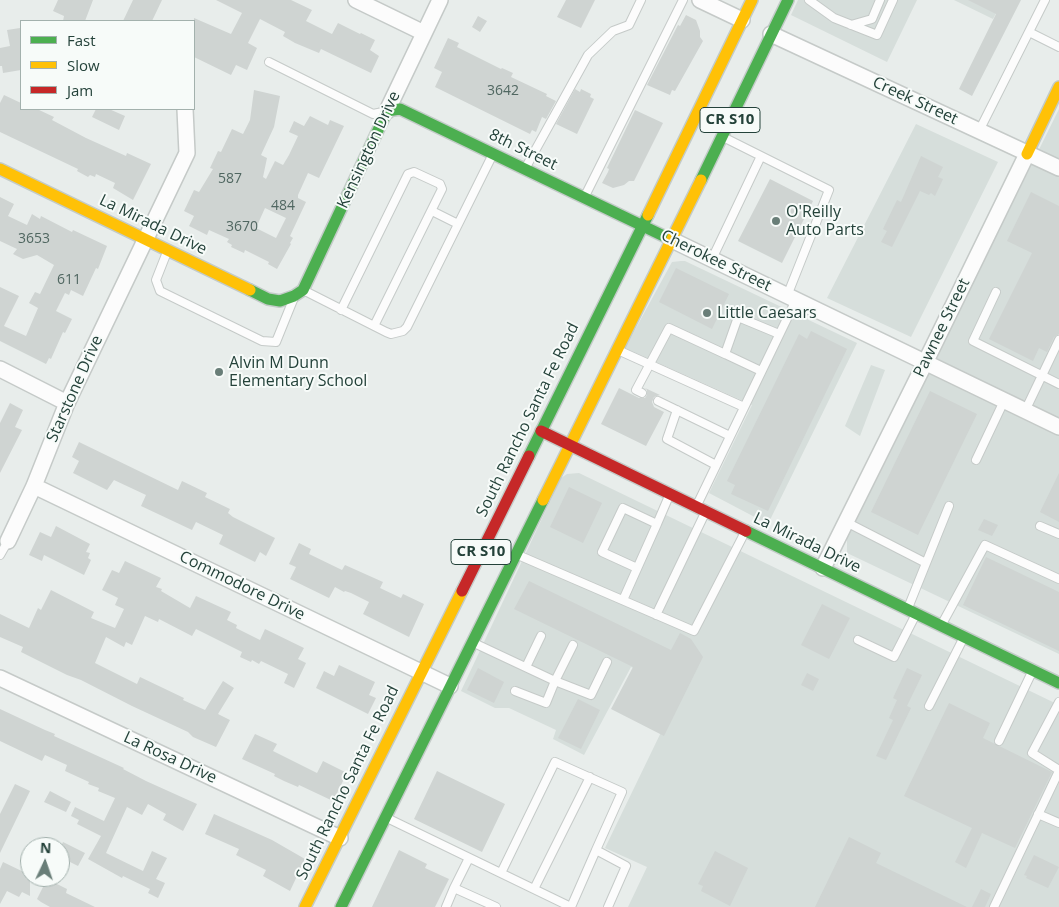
<!DOCTYPE html>
<html>
<head>
<meta charset="utf-8">
<style>
	body { margin:0 }
	#map { position:relative; width:1059px; height:907px; overflow:hidden; background:#e8edeb; font-family:"Open Sans",sans-serif }
	canvas { display:block }
	.legend { position:absolute; left:20px; top:20px; width:175px; height:90px; box-sizing:border-box; background:#f7fbf9; border:1px solid #a3b1ad; margin:0; padding:6px 9px; list-style:none; font-size:15px; color:#24423a }
	.legend li { display:flex; align-items:center; gap:10px; height:25px }
	.legend b { width:25px; border:1px solid #a3b1ad }
	.north { position:absolute; left:20px; top:837px; width:50px; height:50px; box-sizing:border-box; background:#f7fbf9; border:1px solid #a3b1ad; border-radius:50%; rotate:3deg; font-size:14px; font-weight:700; line-height:20px; text-align:center; color:#24423a }
	.north::after { content:''; display:block; margin:auto; width:18px; height:22px; background:#697e78; clip-path:polygon(50% 0,100% 100%,50% 72%,0 100%) }
</style>
</head>
<body>
<div id="map">
<canvas width="1059" height="907"></canvas>
<ul class="legend">
<li><b style="height:6px;background:#4caf50"></b>Fast</li>
<li><b style="height:6px;background:#ffc107"></b>Slow</li>
<li><b style="height:6px;background:#c62828"></b>Jam</li>
</ul>
<div class="north">N</div>
</div>
<script>
const context = document.querySelector('canvas').getContext('2d');
context.lineJoin = 'round';
function fill(path, color) {
  context.fillStyle = color;
  context.fill(path, 'evenodd');
}
function toPath(rows) {
  const path = new Path2D();
  for (const r of rows) {
    path.moveTo(r[0], r[1]);
    for (let i = 2; i < r.length; i += 2) path.lineTo(r[i], r[i + 1]);
  }
  return path;
}
function trace(path, color, width, dash) {
  context.strokeStyle = color;
  context.lineWidth = width;
  context.lineCap = dash ? 'butt' : 'round';
  context.setLineDash(dash || []);
  context.stroke(path);
}
function drawText(font, color, halo, rows, align = 'center') {
  context.font = font + ' "Open Sans",sans-serif';
  context.lineWidth = 4;
  context.setLineDash([]);
  context.textBaseline = 'middle';
  context.strokeStyle = halo;
  context.fillStyle = color;
  for (const [text, x, y, turn = 0] of rows) {
    context.save();
    context.translate(x, y);
    context.rotate((+turn || 0) * Math.PI / 180);
    context.textAlign = isNaN(turn) ? turn : align;
    if (halo) context.strokeText(text, 0, 0);
    context.fillText(text, 0, 0);
    context.restore();
  }
}
const built = toPath([
	[798,0,917,0,887,62,791,15],
	[954,0,1003,0,993,19],
	[1059,109,1059,654,847,553,847,538],
	[916,124,998,162,911,337,827,298],
	[681,261,685,261,857,343,768,524,709,493,752,405,625,348,672,262],
	[871,365,885,370,860,436,845,426],
	[579,473,1059,705,1059,907,628,907,647,867,605,848,681,691,631,667,584,755,553,739,556,730,509,708,495,708,461,691,561,478,567,474]
]);
const building = toPath([
	[58,0,93,0,85,21,63,21,64,16,53,11],
	[133,0,162,0,152,21,123,21],
	[216,0,291,0,312,10,306,21,332,34,338,23,360,34,361,33,375,40,370,50,379,56,371,73,321,49,319,53,295,43,283,36,285,32,260,19,248,43,257,48,247,70,236,65,231,75,194,57,194,18,231,34,242,13],
	[566,0,595,0,581,28,557,17],
	[968,0,1021,0,972,96,959,89,996,14],
	[686,15,696,20,700,31,700,37,703,41,675,91,672,90,670,95,647,85,678,25,680,26],
	[478,16,487,21,480,32,472,27],
	[20,28,21,70,3,73,2,66,0,66,0,48,10,46,7,30],
	[448,38,459,43,457,47,501,69,502,68,513,73,511,77,547,94,546,96,556,101,546,119,542,117,536,132,532,130,530,134,435,87,442,72,434,68],
	[575,89,580,92,581,89,591,94,590,97,594,99,577,134,556,124],
	[254,90,280,96,274,127,261,155,267,158,263,177,266,179,275,161,283,165,289,155,298,136,289,132,294,121,304,126,310,116,328,125,330,120,344,126,319,178,308,173,298,195,298,198,306,202,290,236,293,238,290,243,291,244,277,269,268,264,269,262,245,250,244,253,231,247,232,245,227,242,229,239,209,230,207,235,189,226,194,216,184,211,194,190,199,192,213,169,210,168,218,151,221,152,232,129,243,134,250,120],
	[265,208,286,218,276,238,256,228],
	[4,95,21,103,21,109,37,109,54,117,52,120,86,138,126,156,127,153,151,164,133,200,113,188,115,183,96,174,95,177,90,175,88,177,77,171,78,169,0,132,0,103],
	[96,109,109,109,125,116,119,130,92,117],
	[635,110,663,123,634,181,629,181,624,185,613,188,602,183,608,172,609,169,607,168],
	[921,156,943,167,938,177,943,179,935,196,931,193,929,195,920,191,892,247,881,242,887,231,883,229,897,200,901,202],
	[770,179,813,201,782,263,738,241],
	[1031,192,1059,206,1059,334,1054,337,1047,352,1039,348,1033,361,989,339,1032,253,1007,241],
	[0,197,14,204,8,216,27,225,32,214,40,219,41,216,72,232,73,230,107,246,98,269,96,268,83,296,71,290,69,295,65,293,56,311,72,319,65,333,63,332,51,359,49,358,46,364,0,341,0,287,19,296,4,326,26,336,38,308,29,303,35,292,40,294,54,265,37,255,23,259,13,254,17,249,0,241],
	[676,268,729,294,712,329,659,302],
	[811,331,847,349,768,511,731,494,735,485,727,481,799,334,807,339],
	[619,388,639,398,645,398,647,395,647,390,645,388,660,395,654,397,652,402,654,407,664,412,646,446,601,424],
	[930,391,977,414,918,535,871,512],
	[10,403,23,410,15,427,22,430,0,473,0,423],
	[79,442,178,490,182,481,207,493,205,497,230,509,228,513,233,517,275,538,266,556,260,552,255,562,219,544,223,535,196,522,192,530,141,506,146,495,114,480,107,490,73,473,79,461,72,457],
	[1059,473,1059,522,1040,512],
	[569,487,602,503,583,543,550,527],
	[984,519,998,525,992,536,978,530],
	[56,526,90,544,86,552,90,553,88,558,91,560,84,575,44,555,42,561,29,555,40,532,51,537],
	[299,543,311,549,309,554,342,570,345,565,383,582,380,588,401,598,403,594,424,604,409,637,363,614,369,602,351,593,345,591,344,592,335,587,329,598,290,579,296,567,289,564],
	[986,557,1059,592,1059,651,963,605],
	[125,561,161,578,156,587,162,589,161,591,190,608,196,596,231,612,227,620,237,625,236,628,260,640,265,629,304,648,298,659,306,663,294,688,284,683,288,674,261,661,259,664,252,660,251,662,240,657,242,652,196,629,192,636,159,619,158,622,145,616,132,645,126,642,124,647,106,637,95,663,137,684,140,677,184,698,183,700,205,710,223,681,234,688,218,714,230,720,216,747,193,737,188,732,132,706,81,680,67,675,21,652,23,647,0,637,0,614,29,628,38,608,41,610,51,590,94,612,91,618,115,628,124,609,115,605,118,598,102,590,112,570,119,573],
	[529,581,671,650,680,633,691,639,703,657,664,736,611,709,633,667,514,609],
	[822,604,850,618,829,659,801,645],
	[339,665,375,682,369,695,376,698,368,714,316,688,324,671,334,676],
	[478,668,504,682,494,703,467,690],
	[907,668,922,675,907,706,911,708,886,760,876,756,893,720,889,718,897,700,893,698],
	[807,673,819,679,813,691,801,685],
	[578,699,600,710,581,749,558,738],
	[949,703,990,723,983,738,1052,772,1015,848,982,833,966,868,955,862,972,828,904,796],
	[0,709,45,730,55,734,54,736,124,768,123,769,146,781,197,804,183,831,163,820,166,814,148,804,142,815,127,807,106,853,143,871,152,851,167,858,156,879,165,883,158,898,148,893,150,889,123,876,122,878,88,859,101,836,77,824,79,820,71,816,75,807,104,821,115,798,98,791,99,788,88,784,89,782,65,771,67,765,45,755,42,761,0,741],
	[255,734,277,744,273,751,317,773,323,761,347,773,333,801,299,785,298,787,284,781,274,776,275,774,242,759],
	[437,771,505,804,482,852,414,819],
	[15,784,30,791,0,853,0,814],
	[50,791,71,802,66,812,44,802],
	[214,814,272,840,305,859,290,891,263,876,266,870,236,855,239,849,205,834],
	[849,837,881,853,876,863,967,907,815,907],
	[63,842,85,853,78,866,60,857,60,849],
	[399,850,427,864,425,868,449,879,435,907,372,907],
	[715,851,748,868,730,906,701,891,703,886,698,884],
	[1034,855,1059,867,1048,888,1026,878,1027,876,1024,875],
	[3,862,30,875,30,896,22,892,19,897,7,891,0,904,0,869],
	[47,879,67,889,66,893,95,907,50,907,41,902,37,899],
	[981,889,991,894,985,907,972,907]
]);
const lane = toPath([
	[809,0,834,18,877,35,893,0],
	[851,25,872,19,880,0],
	[1029,32,1059,47],
	[269,62,373,114,383,112],
	[979,131,1045,0],
	[725,138,829,190,787,296],
	[526,167,588,55,613,31,629,25,641,0],
	[585,196,683,0],
	[432,211,458,224],
	[167,252,156,280,160,291,262,341,276,342,293,300],
	[712,259,761,156],
	[305,291,386,332,391,334,403,331,407,327,492,156],
	[996,292,973,341,1059,384],
	[341,310,408,174,414,172,440,184,442,189,374,326],
	[620,351,744,407],
	[725,354,761,371],
	[642,393,636,390,669,328,725,354,738,317,779,334],
	[658,401,730,436],
	[677,410,667,439,716,465],
	[1025,411,1059,340],
	[976,460,1004,401],
	[697,505,796,300],
	[846,522,926,563],
	[657,524,669,496],
	[1040,526,1059,534],
	[0,555,8,541],
	[518,555,694,631,745,532],
	[623,600,657,524,623,508,602,552,637,568],
	[908,608,949,506],
	[656,615,705,513],
	[942,624,985,545,1059,579],
	[858,640,894,657,915,616],
	[474,643,555,681,546,703,515,691],
	[573,645,555,681,591,695,607,662],
	[526,667,541,636],
	[1059,702,1032,753,1059,770],
	[929,706,963,639],
	[999,741,1032,672],
	[1038,814,1059,823],
	[387,818,571,907],
	[469,858,454,888,496,907],
	[501,873,555,762,622,792,596,850,626,866,608,907],
	[534,889,590,777],
	[446,907,454,888],
	[571,907,596,850],
	[994,907,1059,771]
]);
const street = toPath([
	[356,0,424,33],
	[700,0,742,20],
	[771,34,1059,168],
	[387,111,440,0],
	[672,240,1059,427],
	[0,369,67,403],
	[34,486,450,686],
	[8,541,34,486,67,403,187,153,185,109],
	[823,568,925,363,1027,154],
	[0,678,340,838]
]);
const fast = toPath([
	[701,180,788,0],
	[250,290,268,299,280,301,294,296,303,290,387,111,400,109,672,240],
	[529,456,648,215],
	[746,531,1059,683],
	[341,907,543,500]
]);
const slow = toPath([
	[1027,154,1059,87],
	[0,169,250,290],
	[648,215,752,0],
	[543,500,701,180],
	[305,907,462,591]
]);
const jam = toPath([
	[541,431,746,531],
	[462,591,529,456]
]);
const markers = [
	[776,221,5,"#697e78"],
	[707,313,5,"#697e78"],
	[219,372,5,"#697e78"]
];
const numberNames = [
	["3642",503,91],
	["587",230,179],
	["484",283,206],
	["3670",242,227],
	["3653",34,239],
	["611",69,280]
];
const shields = [
	[730,120,60],
	[481,552,60]
];
const shieldNames = [
	["CR S10",730,120],
	["CR S10",481,552]
];
const streetNames = [
	["Creek Street",915,101,25],
	["Kensington Drive",369,150,-65],
	["8th Street",523,150,26],
	["La Mirada Drive",153,225,26],
	["Cherokee Street",716,261,26],
	["Pawnee Street",942,328,-64],
	["Starstone Drive",75,389,-66],
	["South Rancho Santa Fe Road",528,420,-64],
	["La Mirada Drive",807,543,26],
	["Commodore Drive",242,586,26],
	["La Rosa Drive",170,758,25],
	["South Rancho Santa Fe Road",348,783,-64]
];
const poiNames = [
	["O'Reilly",786,212],
	["Auto Parts",786,230],
	["Little Caesars",717,313],
	["Alvin M Dunn",229,363],
	["Elementary School",229,381]
];
fill(built, '#d6dedb');
fill(building, '#cfd4d2');
trace(lane, '#c5cac8', 10);
trace(street, '#c5cac8', 18);
trace(fast, '#c3cbc8', 14);
trace(slow, '#c3cbc8', 14);
trace(jam, '#c3cbc8', 14);
trace(lane, '#fcfcfc', 8);
trace(street, '#fcfcfc', 15);
trace(fast, '#4caf50', 11);
trace(slow, '#ffc107', 11);
trace(jam, '#c62828', 11);
for (const [x, y, r, color] of markers) {
  const dot = new Path2D();
  dot.arc(x, y, r, 0, 2 * Math.PI);
  context.fillStyle = color;
  context.fill(dot);
  trace(dot, '#f7fbf9', 2);
}
drawText('14px', '#506761', null, numberNames);
for (const [x, y, w] of shields) {
  const box = new Path2D();
  box.roundRect(x - w / 2, y - 12.5, w, 25, 4);
  context.fillStyle = '#f7fbf9';
  context.fill(box);
  trace(box, '#24423a', 1);
}
drawText('bold 15px', '#24423a', null, shieldNames);
drawText('16px', '#24423a', '#f7fbf9', streetNames);
drawText('16px', '#24423a', '#f7fbf9', poiNames, 'left');
</script>
</body>
</html>
